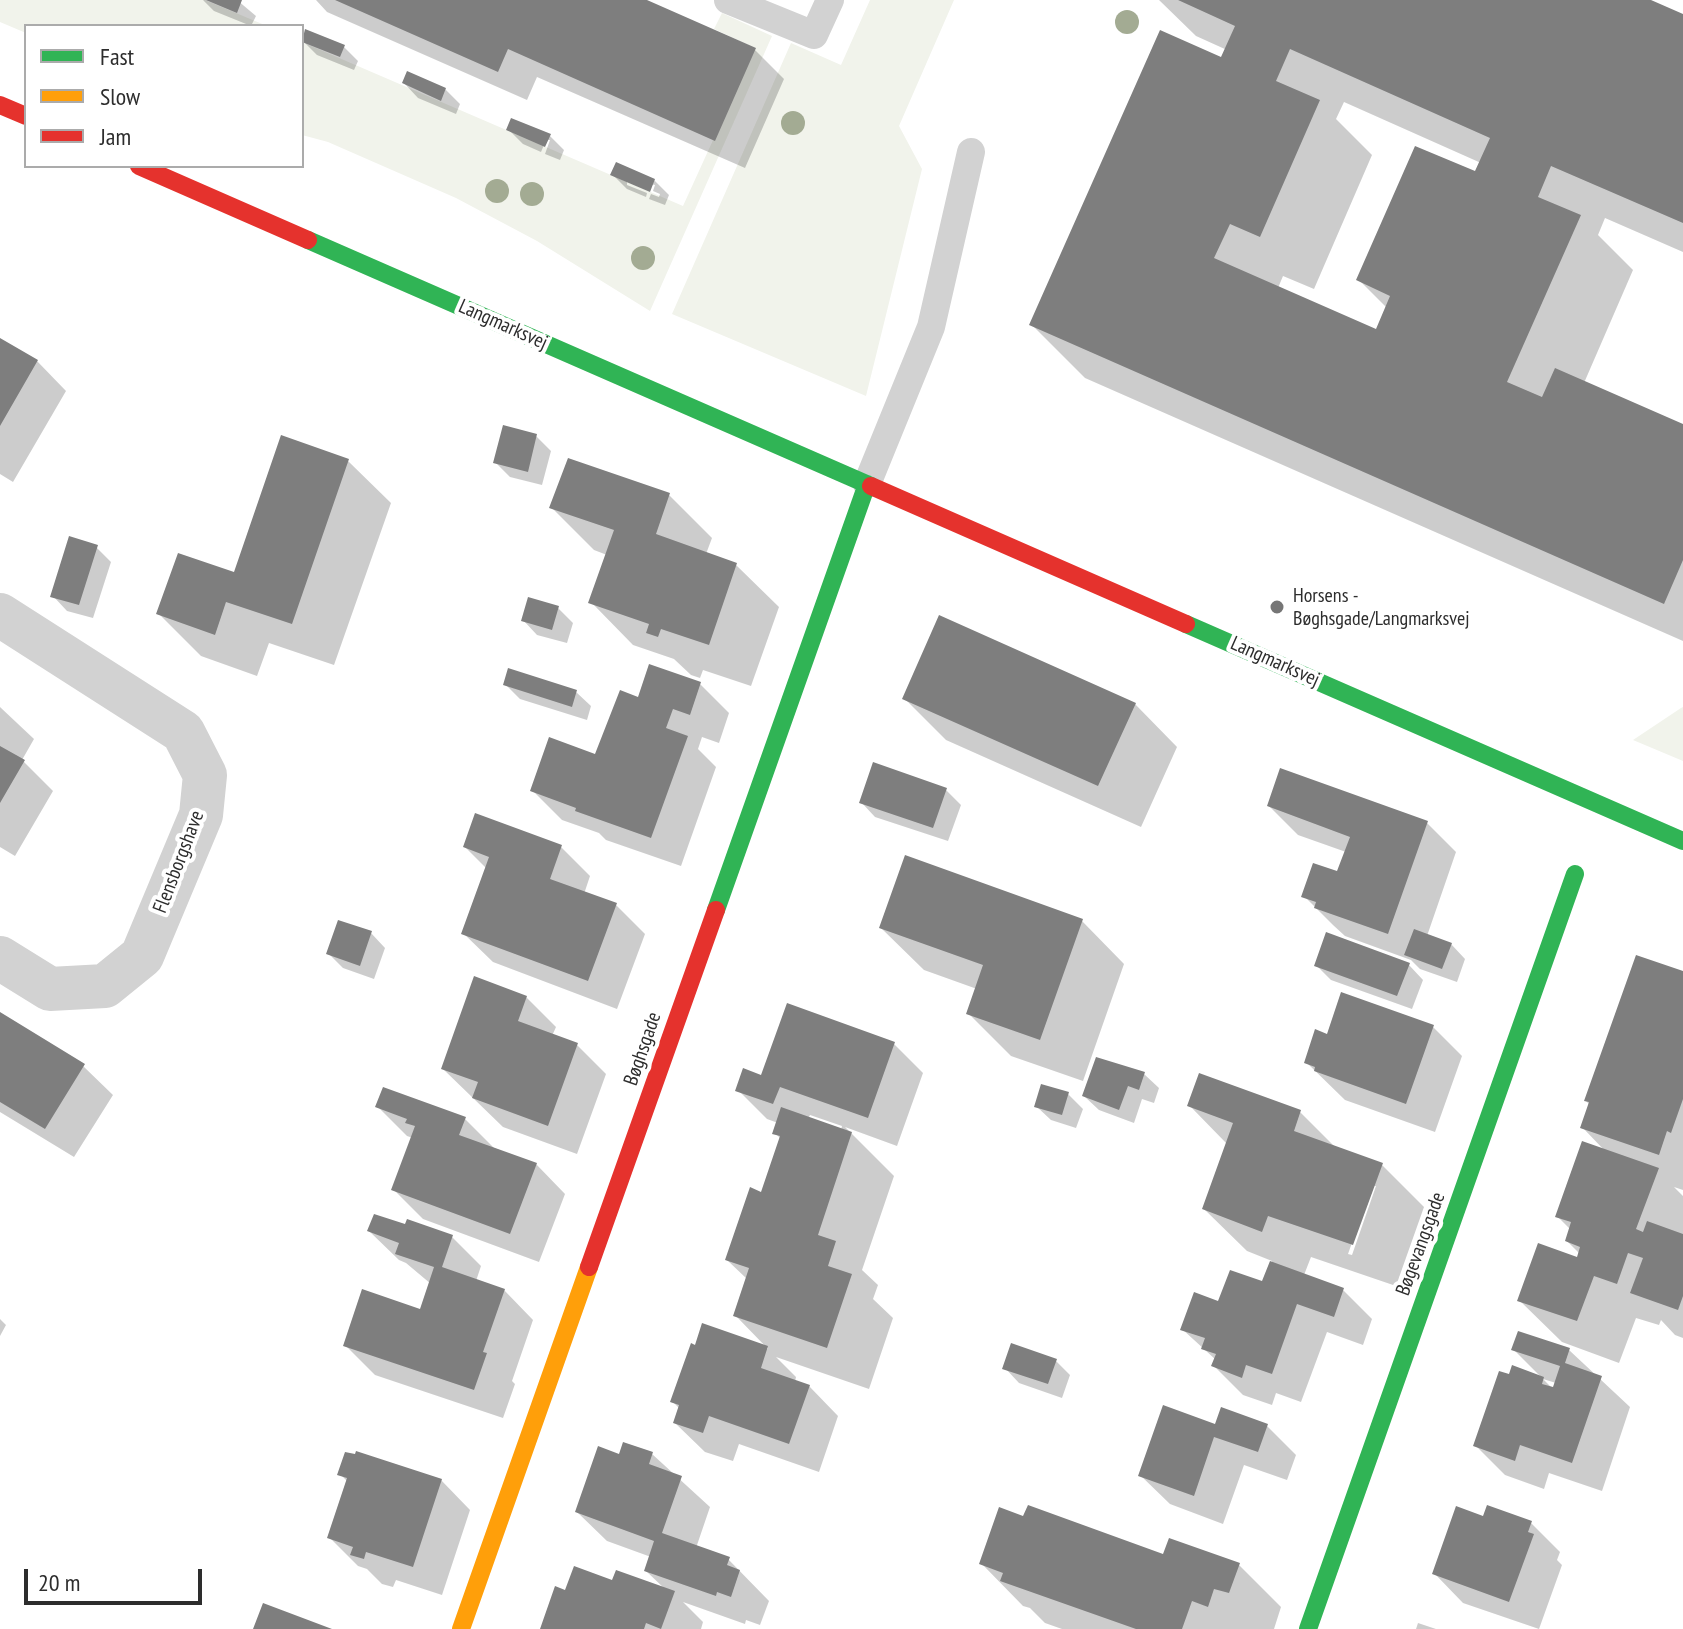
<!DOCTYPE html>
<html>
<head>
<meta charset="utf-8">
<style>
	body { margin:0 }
	#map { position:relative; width:1683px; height:1629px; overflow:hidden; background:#fff; font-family:"PT Sans Narrow",sans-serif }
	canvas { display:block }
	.legend { position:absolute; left:24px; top:24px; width:280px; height:144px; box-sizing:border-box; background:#fff; border:2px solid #ababab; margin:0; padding:10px 14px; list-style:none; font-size:24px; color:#2d2d2d }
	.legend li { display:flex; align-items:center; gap:16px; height:40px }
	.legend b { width:40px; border:2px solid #ababab }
	.scale { position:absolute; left:24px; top:1569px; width:178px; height:36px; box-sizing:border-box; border:4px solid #2d2d2d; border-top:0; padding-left:10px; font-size:24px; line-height:28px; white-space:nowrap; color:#2d2d2d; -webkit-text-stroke:6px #fff; paint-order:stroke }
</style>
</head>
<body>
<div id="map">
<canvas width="1683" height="1629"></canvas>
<ul class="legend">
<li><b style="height:10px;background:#30b455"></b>Fast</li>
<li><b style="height:10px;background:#ff9f0a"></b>Slow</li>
<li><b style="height:10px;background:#e5322d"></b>Jam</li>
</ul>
<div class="scale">20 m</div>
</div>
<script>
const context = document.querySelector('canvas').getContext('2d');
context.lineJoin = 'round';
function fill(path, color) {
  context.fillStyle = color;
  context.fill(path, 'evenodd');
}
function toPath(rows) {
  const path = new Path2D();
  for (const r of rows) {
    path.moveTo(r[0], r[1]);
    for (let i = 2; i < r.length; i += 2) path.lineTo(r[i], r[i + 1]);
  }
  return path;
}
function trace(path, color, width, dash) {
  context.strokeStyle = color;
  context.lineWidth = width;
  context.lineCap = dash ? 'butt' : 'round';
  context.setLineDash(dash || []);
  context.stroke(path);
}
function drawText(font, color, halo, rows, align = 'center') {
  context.font = font + ' "PT Sans Narrow",sans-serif';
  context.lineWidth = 8;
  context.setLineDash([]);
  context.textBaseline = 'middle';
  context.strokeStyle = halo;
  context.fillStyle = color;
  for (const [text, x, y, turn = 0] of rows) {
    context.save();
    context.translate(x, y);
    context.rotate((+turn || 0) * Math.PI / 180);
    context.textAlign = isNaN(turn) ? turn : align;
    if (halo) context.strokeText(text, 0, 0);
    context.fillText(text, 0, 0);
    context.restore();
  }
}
const green = toPath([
	[0,0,205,0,267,26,26,26,26,33,0,22],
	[870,0,954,0,899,126,922,169,866,396,672,314,791,43,841,65],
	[722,13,772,36,650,311,537,241,456,198,328,142,302,135,302,42,683,206,755,48,714,29],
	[1683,707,1683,761,1633,740,1681,708]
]);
const shadow = toPath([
	[203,0,237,0,256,16,251,26,214,11],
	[316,0,641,0,755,50,784,79,745,168,537,77,527,100,327,12],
	[1159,0,1646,0,1683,16,1683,252,1605,218,1598,235,1633,270,1584,383,1683,426,1683,641,1085,378,1032,325,1222,60,1227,50,1196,36],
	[1344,102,1481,163,1476,174,1359,280,1387,308,1377,331,1278,288,1283,276,1314,289,1372,155,1336,119],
	[306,31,344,47,358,61,354,70,317,55,302,40],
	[404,83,445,89,460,104,456,114,418,98],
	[508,129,550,136,564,150,560,160,545,154,550,140,546,140,541,152,523,144],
	[613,175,654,180,669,195,665,205,649,199,651,194,659,197,660,194,653,191,655,185,627,180,627,185,647,193,646,197,627,189],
	[0,340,37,361,66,391,13,482,0,474],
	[536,436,551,451,542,485,510,477,495,462],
	[348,461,391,503,334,665,269,643,257,676,201,656,158,613,235,574],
	[669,495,712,538,706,554,736,565,779,607,751,686,703,670,700,678,691,675,674,659,633,645,591,602,607,555,594,550,552,508],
	[96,547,111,562,93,618,67,611,53,596],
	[529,599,558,608,573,623,567,643,537,635,523,620],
	[505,684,576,692,591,706,587,720,520,699],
	[700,684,729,713,719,743,702,737,698,749,716,767,681,866,606,840,599,833,562,820,532,790,596,757,639,699],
	[904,698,1135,704,1177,747,1141,827,946,740],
	[0,707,34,739,22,760,53,791,15,856,0,847],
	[946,790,961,805,948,841,875,817,861,802],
	[1269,806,1427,823,1456,852,1427,936,1451,944,1465,959,1457,982,1420,969,1411,960,1345,936,1333,925,1304,896,1338,874,1346,852,1298,835],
	[465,847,561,847,590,876,584,894,616,905,645,934,617,1009,493,962,463,933,487,869],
	[1082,921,1124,964,1083,1081,1011,1056,968,1013,977,989,924,970,881,928],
	[371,933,385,948,374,979,343,968,329,954],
	[1316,965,1409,965,1423,980,1412,1009,1331,980],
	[1683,974,1683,1190,1674,1187,1683,1196,1683,1338,1675,1335,1661,1320,1659,1325,1636,1318,1619,1363,1562,1342,1519,1300,1578,1260,1580,1254,1567,1241,1571,1230,1557,1216,1606,1152,1582,1127,1590,1105,1586,1101],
	[526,997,556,1027,552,1036,577,1045,606,1074,577,1154,503,1127,443,1069],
	[0,1014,83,1066,113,1095,74,1157,0,1112],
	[1433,1027,1462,1056,1435,1132,1345,1100,1306,1062,1328,1036],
	[894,1044,923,1073,897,1146,845,1127,894,1176,862,1270,878,1285,873,1299,893,1318,869,1389,776,1357,796,1377,795,1382,809,1386,838,1416,819,1472,739,1444,733,1461,705,1452,675,1423,680,1409,673,1402,703,1326,768,1349,735,1315,747,1279,727,1260,762,1195,781,1139,775,1133,778,1123,767,1119,738,1090,762,1078],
	[810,1115,842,1126,841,1130,808,1119],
	[1144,1074,1159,1088,1154,1103,1142,1099,1134,1123,1099,1110,1084,1096],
	[1068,1094,1083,1109,1076,1128,1051,1120,1036,1106],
	[1190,1106,1300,1112,1336,1148,1381,1164,1424,1207,1396,1286,1311,1257,1304,1275,1343,1290,1372,1319,1363,1345,1327,1332,1301,1402,1276,1393,1272,1405,1243,1395,1214,1366,1216,1360,1182,1329,1220,1303,1264,1284,1272,1261,1247,1251,1204,1209,1227,1144],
	[1372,1186,1376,1186,1352,1255,1348,1254],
	[378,1107,465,1119,494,1148,536,1164,565,1194,539,1262,423,1219,394,1190,413,1138,407,1136],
	[369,1231,452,1237,481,1266,476,1281,504,1290,533,1320,512,1381,515,1384,503,1418,375,1375,345,1345,421,1311,431,1284,406,1263,399,1260],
	[0,1319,6,1325,0,1336],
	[1513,1349,1569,1350,1630,1407,1602,1491,1549,1473,1544,1489,1505,1475,1476,1446,1510,1376,1542,1378],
	[1543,1379,1556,1383,1554,1390],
	[1056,1361,1070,1375,1062,1398,1019,1383,1005,1368],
	[1267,1426,1296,1455,1287,1480,1244,1465,1223,1524,1170,1504,1140,1475,1216,1427],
	[652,1454,710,1507,696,1548,728,1559,769,1601,760,1625,746,1620,745,1624,683,1602,703,1622,701,1629,542,1629,567,1592,613,1583,666,1590,646,1571,651,1557,607,1541,577,1512,620,1457],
	[340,1474,441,1480,470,1510,442,1595,396,1580,393,1587,382,1584,367,1569,358,1566,329,1537,348,1482],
	[1484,1519,1530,1522,1560,1552,1557,1560,1562,1565,1539,1629,1463,1603,1434,1573],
	[1165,1556,1239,1565,1281,1607,1274,1629,1062,1629,1045,1623,1030,1608,1023,1606,981,1563],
	[1418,1623,1436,1629,1416,1629]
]);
const building = toPath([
	[206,0,242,0,237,13],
	[335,0,647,0,756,48,715,141,508,49,498,72],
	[1178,0,1651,0,1683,14,1683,223,1551,166,1538,197,1581,215,1507,382,1542,397,1555,368,1683,424,1683,560,1664,604,1029,325,1160,30,1221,57,1235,26],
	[1290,49,1490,138,1475,171,1415,146,1356,280,1390,296,1376,329,1214,258,1230,224,1260,237,1320,100,1276,81],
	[305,29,345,45,340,57,302,42],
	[407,71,446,88,441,101,402,83],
	[511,118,551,134,545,147,506,130],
	[616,162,655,179,650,192,610,175],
	[0,338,38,360,0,426],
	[503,425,537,434,528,472,493,463],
	[281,435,349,459,292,624,226,602,215,635,156,614,178,553,234,572],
	[568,458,670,493,656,534,737,563,709,645,661,629,658,637,646,633,649,624,588,603,614,530,549,508],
	[69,536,98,545,79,605,50,597],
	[528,597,559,606,552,630,521,621],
	[939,615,1136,703,1098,786,902,699],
	[649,664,701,682,690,715,673,709,666,728,688,736,651,838,575,811,576,808,530,791,549,737,595,754,620,690,638,697],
	[508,668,577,690,572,707,503,685],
	[0,746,25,760,0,803],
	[873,762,947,788,933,828,859,803],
	[1280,768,1428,821,1388,934,1314,908,1316,902,1301,897,1313,863,1337,871,1350,837,1267,806],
	[475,813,562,845,550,879,617,903,588,981,461,934,489,857,463,847],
	[905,855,1083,919,1040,1040,966,1014,983,965,879,928],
	[338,920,372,931,360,966,326,954],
	[1414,929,1452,943,1442,969,1404,955],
	[1326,932,1410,963,1397,996,1314,966],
	[1636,955,1683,971,1683,1099,1671,1133,1667,1131,1659,1155,1580,1128,1589,1102,1584,1101],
	[474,976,527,996,518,1021,578,1043,548,1126,472,1098,478,1082,441,1069],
	[1341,992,1434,1025,1406,1104,1314,1071,1315,1067,1304,1063,1315,1029,1327,1034],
	[787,1003,895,1042,868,1118,780,1087,773,1104,735,1091,743,1068,761,1075],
	[0,1012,85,1064,45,1129,0,1102],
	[1096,1057,1145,1072,1139,1090,1128,1086,1119,1110,1082,1096],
	[1199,1073,1301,1110,1294,1131,1383,1163,1353,1245,1268,1216,1262,1232,1202,1209,1233,1123,1187,1106],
	[1041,1084,1069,1092,1062,1115,1034,1107],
	[383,1087,466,1117,459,1135,537,1163,510,1234,391,1190,415,1126,405,1123,407,1119,375,1107],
	[781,1107,852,1132,818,1235,836,1241,828,1266,852,1274,827,1348,733,1316,749,1268,725,1260,750,1187,761,1192,780,1136,772,1134],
	[1582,1141,1659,1168,1636,1229,1643,1232,1647,1221,1683,1234,1683,1296,1678,1310,1630,1293,1643,1258,1628,1253,1617,1284,1594,1276,1577,1321,1517,1301,1538,1243,1577,1257,1580,1247,1565,1241,1571,1222,1555,1217],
	[374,1214,405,1224,407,1219,453,1235,442,1267,505,1289,483,1352,487,1353,474,1390,343,1346,362,1289,420,1309,434,1267,395,1254,399,1243,367,1231],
	[1270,1261,1344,1288,1334,1317,1297,1304,1272,1374,1246,1365,1242,1378,1211,1366,1216,1354,1201,1349,1205,1338,1180,1330,1194,1292,1218,1301,1230,1270,1262,1281],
	[702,1323,768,1346,761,1368,810,1385,789,1444,709,1416,703,1433,673,1423,679,1405,670,1402,691,1343,695,1345],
	[1518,1331,1570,1348,1565,1363,1602,1376,1572,1463,1520,1445,1515,1461,1473,1446,1499,1371,1509,1374,1512,1365,1544,1377,1542,1384,1553,1387,1560,1366,1511,1350],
	[1011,1343,1057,1359,1048,1384,1002,1369],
	[1163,1405,1215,1424,1221,1407,1268,1424,1258,1452,1214,1437,1194,1496,1138,1476],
	[623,1442,653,1452,649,1464,682,1476,662,1533,730,1557,727,1565,740,1570,731,1597,717,1592,716,1596,644,1571,654,1541,575,1512,598,1446,619,1454],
	[356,1451,442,1479,413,1567,366,1552,364,1559,350,1555,353,1547,327,1538,347,1478,337,1475,345,1452,355,1454],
	[1028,1505,1163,1554,1169,1538,1240,1563,1229,1593,1214,1589,1208,1607,1192,1601,1182,1629,1136,1629,1000,1581,1003,1573,979,1564,999,1507,1023,1516],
	[1487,1505,1532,1521,1528,1532,1534,1534,1509,1602,1432,1574,1456,1506,1483,1516],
	[574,1566,612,1580,616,1570,675,1591,661,1629,646,1623,644,1629,540,1629,555,1586,565,1590],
	[263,1603,332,1629,253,1629]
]);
const lane = toPath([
	[728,0,814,35,830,0],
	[867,484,931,327,971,152]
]);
const street = toPath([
	[0,615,183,732,205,775,201,815,142,956,105,986,50,989,0,958]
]);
const fast = toPath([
	[308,240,871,486],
	[1186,624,1683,841],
	[716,910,867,484],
	[1308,1629,1575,874]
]);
const slow = toPath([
	[461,1629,589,1267]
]);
const jam = toPath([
	[0,105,26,116],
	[139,166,308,240],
	[871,486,1186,624],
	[589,1267,716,910]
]);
const trees = [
	[1127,22],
	[793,123],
	[497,191],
	[532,194],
	[643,258]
];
const markers = [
	[1277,607,8,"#767676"]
];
const streetNames = [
	["Langmarksvej",503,325,24],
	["Langmarksvej",1275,662,24],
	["Flensborgshave",179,862,-69],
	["Bøghsgade",643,1049,-71],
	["Bøgevangsgade",1421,1244,-70]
];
const poiNames = [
	["Horsens -",1293,596],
	["Bøghsgade/Langmarksvej",1293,619]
];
fill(green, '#f1f3eb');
fill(shadow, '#0003');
fill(building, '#7e7e7e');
trace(lane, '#d2d2d2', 28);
trace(street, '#d2d2d2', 44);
trace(fast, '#30b455', 18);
trace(slow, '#ff9f0a', 18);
trace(jam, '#e5322d', 18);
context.fillStyle = '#a3ab93';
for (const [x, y] of trees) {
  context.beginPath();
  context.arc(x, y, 12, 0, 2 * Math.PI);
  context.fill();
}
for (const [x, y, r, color] of markers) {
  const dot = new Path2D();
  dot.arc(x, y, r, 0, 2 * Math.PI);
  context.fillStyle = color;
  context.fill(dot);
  trace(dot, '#fff', 3);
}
drawText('20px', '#2d2d2d', '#fff', streetNames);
drawText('20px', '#2d2d2d', '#fff', poiNames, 'left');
</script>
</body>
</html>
